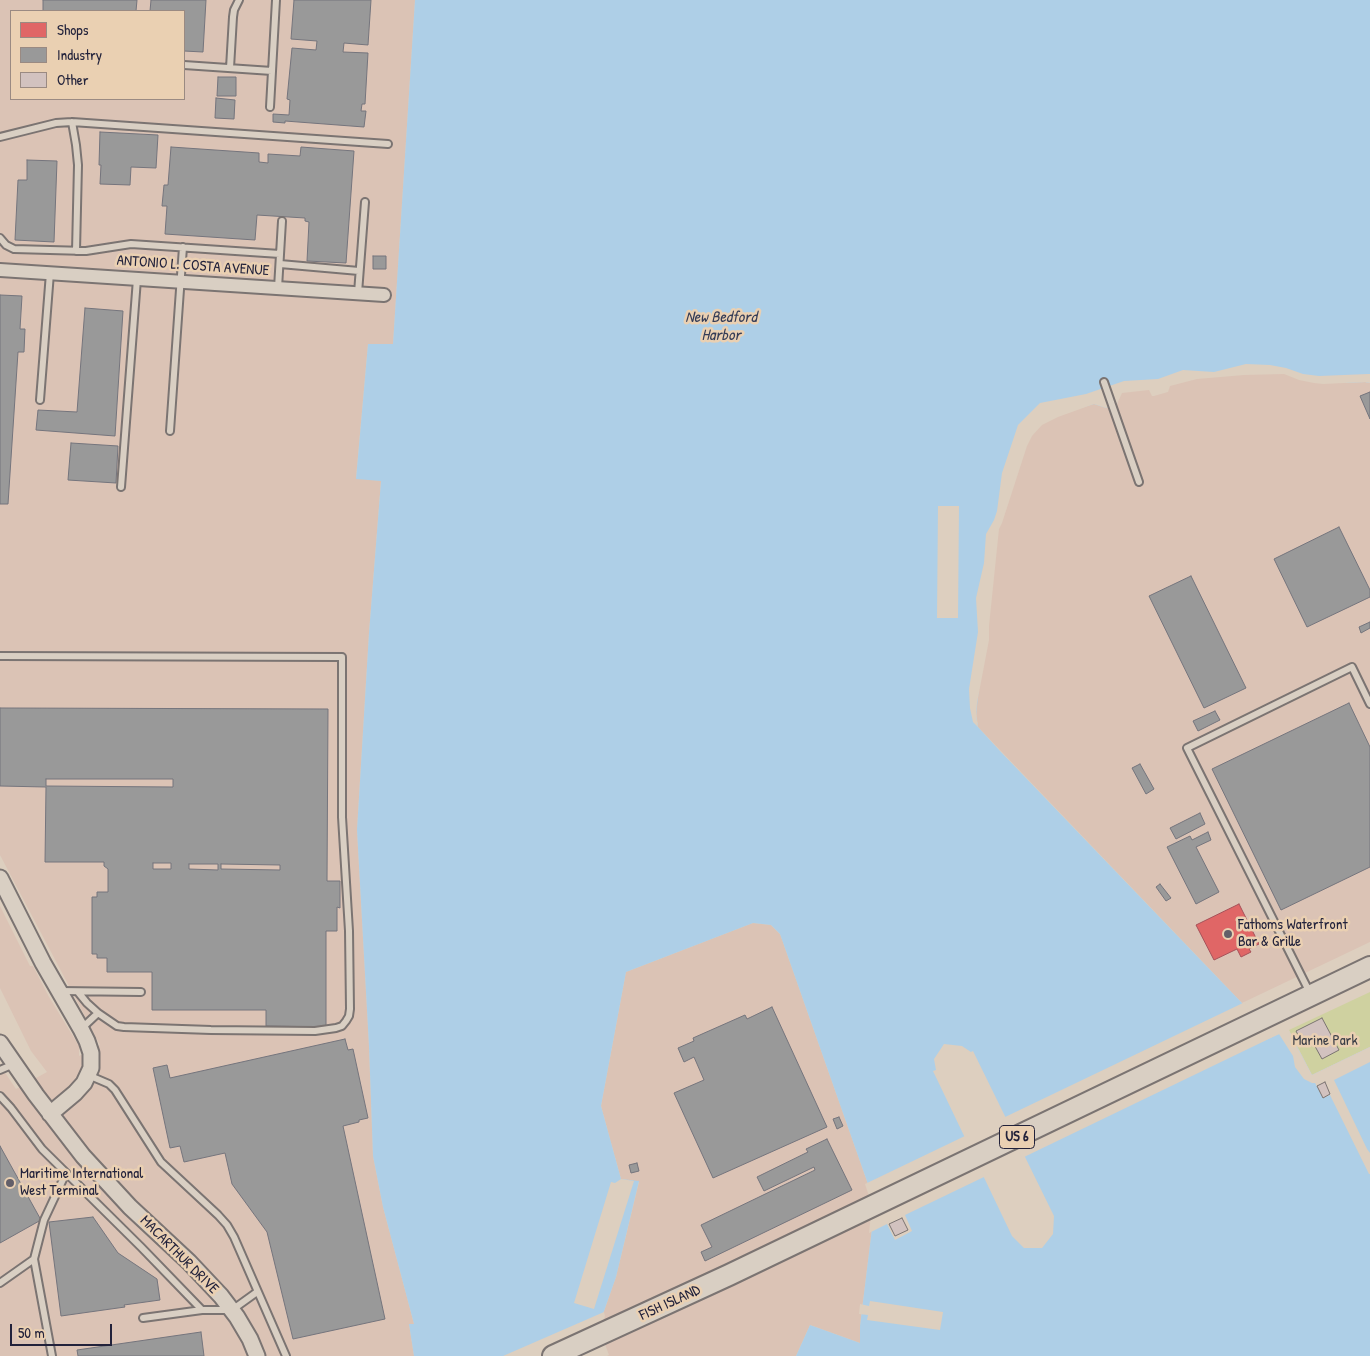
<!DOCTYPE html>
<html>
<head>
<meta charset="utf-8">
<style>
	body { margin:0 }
	#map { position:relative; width:1370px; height:1356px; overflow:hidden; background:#ddcfbf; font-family:"Patrick Hand",sans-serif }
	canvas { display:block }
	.legend { position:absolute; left:10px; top:10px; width:175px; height:90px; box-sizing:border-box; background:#ead0b2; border:1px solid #9a8a82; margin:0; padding:6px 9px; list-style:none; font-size:15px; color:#22223b }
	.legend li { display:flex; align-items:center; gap:10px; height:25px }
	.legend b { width:25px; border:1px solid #9a8a82 }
	.scale { position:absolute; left:10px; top:1324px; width:102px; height:22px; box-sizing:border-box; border:2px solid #22223b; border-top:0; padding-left:6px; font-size:15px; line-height:18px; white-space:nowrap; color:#22223b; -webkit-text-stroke:4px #ead0b2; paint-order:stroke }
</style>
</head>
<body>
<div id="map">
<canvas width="1370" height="1356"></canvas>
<ul class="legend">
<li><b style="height:14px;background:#e06666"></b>Shops</li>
<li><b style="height:14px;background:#999"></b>Industry</li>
<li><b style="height:14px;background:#d2c2bf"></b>Other</li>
</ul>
<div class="scale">50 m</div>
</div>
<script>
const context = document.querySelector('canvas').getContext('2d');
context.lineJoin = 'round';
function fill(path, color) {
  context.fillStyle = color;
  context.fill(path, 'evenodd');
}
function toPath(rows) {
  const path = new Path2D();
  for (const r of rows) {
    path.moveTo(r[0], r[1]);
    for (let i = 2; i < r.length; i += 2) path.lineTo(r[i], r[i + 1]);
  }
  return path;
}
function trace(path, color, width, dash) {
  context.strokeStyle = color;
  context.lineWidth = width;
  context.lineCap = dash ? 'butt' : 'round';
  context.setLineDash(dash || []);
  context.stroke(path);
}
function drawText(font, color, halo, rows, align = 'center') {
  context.font = font + ' "Patrick Hand",sans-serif';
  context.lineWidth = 5;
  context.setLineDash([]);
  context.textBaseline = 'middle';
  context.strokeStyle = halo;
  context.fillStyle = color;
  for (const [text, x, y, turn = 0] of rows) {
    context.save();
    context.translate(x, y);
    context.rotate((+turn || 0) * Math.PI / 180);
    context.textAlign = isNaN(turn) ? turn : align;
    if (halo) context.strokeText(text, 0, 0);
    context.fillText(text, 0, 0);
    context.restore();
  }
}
const built = toPath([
	[0,0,415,0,393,345,368,344,356,478,381,481,369,633,357,830,369,1046,373,1156,383,1207,414,1324,409,1324,414,1356,0,1356,0,1065,16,1089,47,1072,31,1051,0,988,0,906,30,966,33,966,49,997,79,1046,79,1056,100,1045,0,855],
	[11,11,184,11,184,99,11,99],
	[1283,372,1340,383,1365,382,1370,383,1370,942,1242,1003,978,727,976,710,996,528,1027,439,1038,425,1057,415,1120,391,1196,376],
	[753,923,771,925,780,934,875,1204,860,1326,860,1343,810,1325,796,1356,606,1356,597,1331,616,1277,639,1182,621,1179,601,1106,626,972]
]);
const green = toPath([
	[1370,992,1370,1047,1312,1075,1289,1030]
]);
const water = toPath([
	[415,0,1370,0,1370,383,1365,382,1340,383,1283,372,1196,376,1151,388,1120,391,1117,404,1106,408,1094,404,1057,415,1038,425,1027,439,996,528,976,716,978,727,1000,751,1242,1003,1259,1043,1288,1030,1312,1075,1370,1047,1370,1356,796,1356,810,1325,860,1343,860,1326,875,1204,780,934,771,925,753,923,626,972,601,1106,621,1179,639,1181,616,1277,597,1331,606,1356,414,1356,409,1324,414,1324,383,1207,373,1156,369,1046,357,830,369,633,381,481,356,479,368,344,393,344],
	[944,1044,962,1046,971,1052,973,1051,1054,1216,1053,1234,1042,1248,1024,1248,1012,1236,933,1071,936,1070,934,1059]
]);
const pier = toPath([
	[1246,364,1270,365,1286,368,1303,374,1319,376,1368,374,1370,374,1370,383,1365,382,1323,384,1314,383,1299,380,1284,374,1244,375,1197,379,1170,386,1168,392,1154,396,1152,396,1149,390,1122,393,1117,404,1106,408,1094,404,1058,417,1042,425,1032,436,1027,446,1002,523,999,529,989,626,989,640,977,703,976,716,978,727,973,722,970,708,969,689,978,632,976,598,984,563,986,534,994,520,997,511,1002,473,1018,425,1040,403,1086,394,1124,381,1158,379,1183,370,1214,372],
	[938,506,959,506,958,618,937,618],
	[1245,1002,1261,1040,1288,1028,1290,1028,1289,1030,1292,1038,1312,1075,1370,1047,1370,1062,1334,1080,1367,1149,1370,1153,1370,1174,1369,1174,1330,1095,1323,1098,1315,1083,1312,1083,1304,1079,1295,1067,1293,1056,1279,1034,1022,1158,1003,1118],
	[967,1135,986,1176,905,1215,912,1231,895,1240,887,1224,869,1233,872,1205,865,1184],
	[621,1179,634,1181,594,1309,574,1303,611,1182,615,1183],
	[870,1301,943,1312,940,1330,867,1320,868,1315,859,1314,860,1304,869,1306],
	[604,1312,605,1316,600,1331,609,1355,607,1356,503,1356]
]);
const shops = toPath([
	[1239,904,1259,944,1249,949,1251,952,1241,957,1237,949,1214,960,1196,925,1239,904]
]);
const industry = toPath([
	[43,0,137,0,136,11,43,11,43,0],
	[151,0,206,0,203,52,184,51,184,11,150,11,151,0],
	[294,0,371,0,368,45,344,43,343,52,368,53,365,104,362,104,361,111,366,111,364,127,285,121,285,123,273,122,273,114,289,115,290,100,287,99,292,48,316,50,317,41,291,39,294,0],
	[218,77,236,77,236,96,217,96,218,77],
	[216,98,235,100,234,119,215,118,216,98],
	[100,132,158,135,156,168,131,167,130,185,100,184,101,165,99,165,100,132],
	[171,147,259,153,259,162,268,163,268,154,300,156,301,147,354,151,346,263,307,261,309,222,305,221,305,218,257,215,255,240,165,234,167,206,162,206,164,185,168,185,171,147],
	[27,160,57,161,54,242,15,240,18,180,27,180,27,160],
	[373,256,386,256,386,269,373,269,373,256],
	[0,295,22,296,20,329,25,329,24,352,18,352,8,504,0,504,0,295],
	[85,308,123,311,115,436,36,430,38,410,77,412,85,308],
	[1370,392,1370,419,1360,396,1370,392],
	[71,443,118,446,116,483,68,480,71,443],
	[1339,527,1370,590,1370,597,1307,627,1274,559,1339,527],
	[1191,576,1246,688,1204,708,1149,596,1191,576],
	[1370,622,1370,628,1361,633,1359,627,1370,622],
	[1349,703,1370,747,1370,867,1281,910,1212,769,1349,703],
	[0,708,328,709,327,881,340,881,340,908,337,907,337,931,326,931,326,1027,266,1026,266,1010,152,1010,152,972,107,972,107,958,97,958,97,954,92,954,92,897,97,897,97,892,108,892,108,869,104,866,104,862,45,862,46,787,0,786,0,708],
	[46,779,173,779,173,787,46,786,46,779],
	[153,863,171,863,171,869,153,869,153,863],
	[189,864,218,864,218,870,189,869,189,864],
	[221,864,280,865,280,870,221,869,221,864],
	[1215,711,1220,720,1198,731,1193,721,1215,711],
	[1140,764,1154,789,1146,794,1132,768,1140,764],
	[1200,813,1205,824,1176,839,1170,828,1200,813],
	[1208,832,1211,840,1196,847,1219,892,1196,904,1167,847,1190,836,1192,840,1208,832],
	[1160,884,1171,898,1166,901,1156,887,1160,884],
	[772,1007,827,1127,713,1178,674,1093,704,1080,694,1057,684,1062,678,1048,694,1041,693,1038,745,1015,747,1019,772,1007],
	[345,1039,348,1050,353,1049,368,1118,359,1120,359,1122,343,1126,385,1319,293,1339,267,1232,232,1184,225,1153,184,1162,180,1146,170,1148,153,1068,167,1065,170,1078,345,1039],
	[839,1117,843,1126,837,1129,833,1119,839,1117],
	[827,1139,852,1190,705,1261,701,1252,712,1247,701,1225,815,1170,814,1167,764,1191,757,1177,808,1152,806,1149,827,1139],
	[0,1146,41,1220,0,1243,0,1146],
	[637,1163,639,1171,631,1173,629,1165,637,1163],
	[93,1217,118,1253,157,1279,160,1300,124,1305,125,1307,61,1316,49,1222,93,1217],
	[201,1332,204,1356,78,1356,77,1350,201,1332]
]);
const building = toPath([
	[1322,1018,1339,1050,1322,1059,1311,1039,1302,1043,1296,1031,1322,1018],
	[1325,1082,1330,1094,1323,1098,1317,1086,1325,1082],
	[902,1218,908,1230,895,1236,889,1224,902,1218]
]);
const service = toPath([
	[184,65,272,71],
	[230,68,233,17,234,10,239,0],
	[270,107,276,0],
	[72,122,76,145,78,165,76,251],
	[0,137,56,123,72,122,388,144],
	[0,238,6,245,14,249,86,251,131,244,280,254],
	[280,264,359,271],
	[278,288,282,221],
	[358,293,365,202],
	[1104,382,1139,482],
	[40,400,50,273],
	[170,431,183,247],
	[121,487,137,279],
	[0,656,342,657,342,817,349,931,350,1009,349,1016,346,1021,342,1026,336,1028,315,1031,211,1030,124,1027,117,1026,98,1013,87,1003,78,992],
	[60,991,141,992],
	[1310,993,1187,748,1352,667,1370,704],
	[82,1028,98,1013],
	[0,1070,14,1064],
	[88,1075,109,1084,115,1090,161,1162,218,1215,227,1225,234,1237,286,1356],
	[0,1096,11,1108,42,1149,141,1247,202,1310,232,1310,257,1292],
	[0,1283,34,1259],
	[143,1318,202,1310],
	[52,1356,34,1259,44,1220,66,1173]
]);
const minor = toPath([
	[0,270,384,295]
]);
const tertiary = toPath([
	[0,878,43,963,81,1029,87,1041,91,1053,91,1068,84,1083,75,1093,50,1114],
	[0,1043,36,1095,83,1156,130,1207,189,1262,221,1296,237,1317,250,1339,257,1356]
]);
const trunk = toPath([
	[553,1356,729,1275,1370,967]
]);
const markers = [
	[1228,934,5,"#635f69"],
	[10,1183,5,"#635f69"]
];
const shields = [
	[1017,1137,35]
];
const shieldNames = [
	["US 6",1017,1137]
];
const streetNames = [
	["ANTONIO L. COSTA AVENUE",193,266,4],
	["MACARTHUR DRIVE",179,1255,45],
	["FISH ISLAND",670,1303,-25]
];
const poiNames = [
	["Fathoms Waterfront",1238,925],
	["Bar & Grille",1238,942],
	["Maritime International",20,1174],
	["West Terminal",20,1191]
];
const parkNames = [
	["Marine Park",1325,1041]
];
const waterNames = [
	["New Bedford",721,318],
	["Harbor",721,336]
];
fill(built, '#dbc3b5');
fill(green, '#cfd1a0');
fill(water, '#aecfe7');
fill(pier, '#ddcfbf');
fill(shops, '#e06666');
trace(shops, '#a75259', 1);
fill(industry, '#999');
trace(industry, '#75757d', 1);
fill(building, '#d2c2bf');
trace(building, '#7b7472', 1);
trace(service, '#7b7472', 10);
trace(minor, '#7b7472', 16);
trace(tertiary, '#7b7472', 19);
trace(trunk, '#7b7472', 24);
trace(service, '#d9cfc3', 6);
trace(minor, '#d9cfc3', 12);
trace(tertiary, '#d9cfc3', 15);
trace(trunk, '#d9cfc3', 20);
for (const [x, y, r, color] of markers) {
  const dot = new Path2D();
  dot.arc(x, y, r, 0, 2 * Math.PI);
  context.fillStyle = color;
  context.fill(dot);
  trace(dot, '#ead0b2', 2);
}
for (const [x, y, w] of shields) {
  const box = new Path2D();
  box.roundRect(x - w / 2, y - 11.5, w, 23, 4);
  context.fillStyle = '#ead0b2';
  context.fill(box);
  trace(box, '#22223b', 1);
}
drawText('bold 14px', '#22223b', null, shieldNames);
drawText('15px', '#22223b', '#ead0b2', streetNames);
drawText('15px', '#22223b', '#ead0b2', poiNames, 'left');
drawText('15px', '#3a3d46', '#ead0b2', parkNames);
drawText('italic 16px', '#343c57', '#ead0b2', waterNames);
</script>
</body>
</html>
